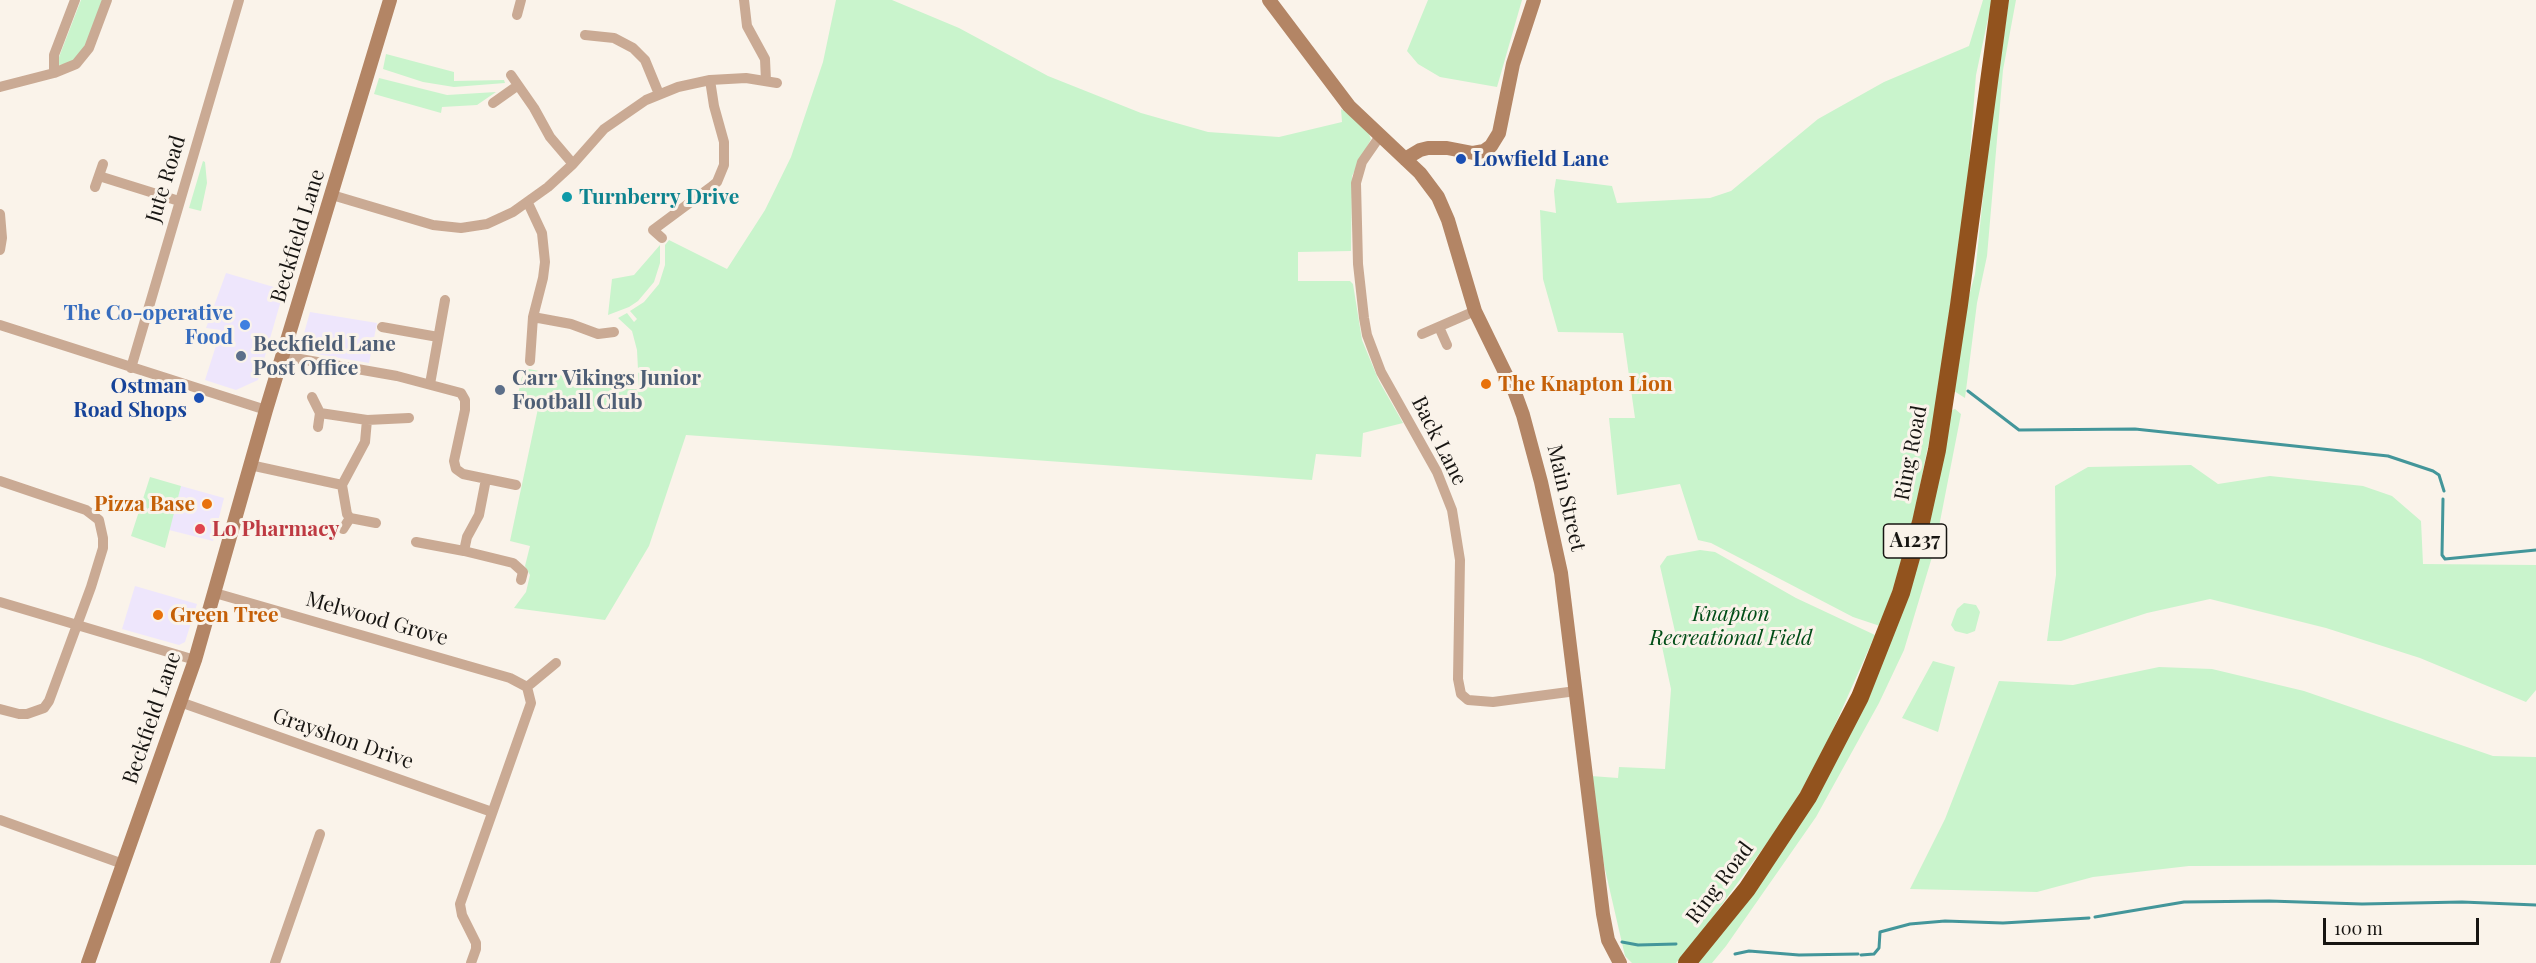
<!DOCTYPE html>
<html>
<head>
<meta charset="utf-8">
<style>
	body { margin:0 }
	#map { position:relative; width:2536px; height:963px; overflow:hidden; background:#faf3ea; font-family:"Playfair Display",serif }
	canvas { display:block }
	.scale { position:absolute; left:2323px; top:918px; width:156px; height:27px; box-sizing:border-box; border:3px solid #171512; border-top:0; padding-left:8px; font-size:18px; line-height:21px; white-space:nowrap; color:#171512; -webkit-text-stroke:4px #faf3ea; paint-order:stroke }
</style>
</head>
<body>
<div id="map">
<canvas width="2536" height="963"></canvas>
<div class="scale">100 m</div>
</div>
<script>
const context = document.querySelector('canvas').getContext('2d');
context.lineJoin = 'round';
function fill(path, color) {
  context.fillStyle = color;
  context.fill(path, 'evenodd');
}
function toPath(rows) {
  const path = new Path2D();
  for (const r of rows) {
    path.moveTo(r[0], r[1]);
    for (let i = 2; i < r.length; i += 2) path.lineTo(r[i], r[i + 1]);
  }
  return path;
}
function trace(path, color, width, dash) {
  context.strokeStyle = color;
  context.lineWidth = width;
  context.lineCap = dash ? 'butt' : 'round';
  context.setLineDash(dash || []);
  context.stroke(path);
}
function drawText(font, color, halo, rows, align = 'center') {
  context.font = font + ' "Playfair Display",serif';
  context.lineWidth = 6;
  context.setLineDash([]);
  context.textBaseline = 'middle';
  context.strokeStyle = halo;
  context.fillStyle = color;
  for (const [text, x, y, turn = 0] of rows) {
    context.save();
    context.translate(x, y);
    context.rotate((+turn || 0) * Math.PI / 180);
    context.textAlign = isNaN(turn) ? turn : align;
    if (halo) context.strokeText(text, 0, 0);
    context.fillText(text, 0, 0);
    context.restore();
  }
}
const commercial = toPath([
	[226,273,284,290,258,380,236,390,205,380,221,330,206,328],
	[310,312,377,323,369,363,299,351],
	[181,486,224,498,213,541,169,530],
	[135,586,197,604,185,642,179,645,122,629]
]);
const green = toPath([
	[81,0,102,0,87,47,73,63,59,65,59,57],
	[836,0,892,0,959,28,1048,76,1141,113,1208,132,1279,137,1342,122,1341,109,1353,117,1368,132,1371,139,1352,176,1351,251,1298,252,1298,281,1350,281,1353,284,1362,340,1379,381,1403,423,1363,433,1361,457,1316,454,1312,480,686,435,649,546,605,620,514,608,526,592,530,575,525,566,530,546,510,541,540,399,518,394,524,368,629,389,639,389,637,350,632,331,618,318,627,313,634,322,637,319,630,311,644,302,659,284,665,265,665,245,669,240,727,269,765,210,791,157,823,62],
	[1428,0,1522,0,1497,87,1440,77,1418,64,1407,51],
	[1983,0,1992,0,1976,75,1967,190,1934,416,1915,511,1891,597,1880,626,1853,617,1711,543,1698,540,1680,484,1617,495,1609,418,1635,418,1623,333,1558,332,1543,279,1540,210,1556,213,1554,191,1556,179,1612,186,1617,203,1710,198,1731,191,1818,119,1884,82,1969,46],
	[2009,0,2016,0,2003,70,1987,256,1977,303,1965,398,1954,391,1967,303,1975,274,1989,139],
	[386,54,454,72,454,81,504,80,505,83,454,87,423,82,383,69],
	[379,78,447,95,496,92,477,105,442,107,441,113,374,94],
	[203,161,205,162,207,183,201,211,189,208],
	[660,245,660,263,654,282,638,301,629,307,608,315,612,279,634,275],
	[1955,409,1961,414,1935,547,1904,650,1879,703,1816,817,1726,946,1712,963,1695,963,1839,756,1950,411],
	[2191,465,2218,484,2270,476,2363,486,2392,496,2421,521,2423,564,2536,565,2536,690,2526,702,2420,658,2326,628,2210,599,2147,613,2061,641,2047,641,2056,575,2055,486,2088,467],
	[150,477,181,486,165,548,131,536],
	[1700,550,1715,552,1796,598,1875,635,1819,761,1783,821,1693,944,1676,963,1632,963,1625,956,1604,865,1591,776,1618,778,1619,767,1665,769,1671,689,1660,637,1676,636,1660,566,1667,556],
	[1964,603,1976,605,1980,612,1975,631,1967,634,1955,631,1951,625,1957,609],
	[1933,661,1955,667,1938,732,1902,718],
	[2159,667,2212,669,2304,691,2493,756,2536,757,2536,865,2189,866,2093,877,2037,892,1910,889,1945,819,1999,681,2073,685]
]);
const stream = toPath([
	[1968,391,2019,430,2135,429,2388,456,2433,471,2439,475,2444,491],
	[2443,499,2442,555,2445,559,2536,550],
	[2095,917,2184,902,2269,901,2362,904,2462,902,2536,905],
	[1622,942,1638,945,1676,944],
	[1735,954,1749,951,1799,955,1858,954],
	[1861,955,1874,954,1879,948,1880,932,1910,924,1945,921,2003,923,2089,918]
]);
const street = toPath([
	[744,0,747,26,765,59,766,81],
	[517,15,521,0],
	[585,35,614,38,633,48,645,60,659,94],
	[54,73,54,55,75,0],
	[511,75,534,108,550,137,573,164],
	[0,87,54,73,76,64,89,48,107,0],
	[493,103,517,86],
	[1380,136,1362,162,1356,183,1358,264,1364,318,1367,335,1381,372,1437,472,1452,510,1460,560,1458,679,1461,694,1468,700,1493,702,1576,691],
	[99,176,179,201],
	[95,187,103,164],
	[332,195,433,225,461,228,487,224,513,212,548,187,573,164,604,129,646,100,678,87,710,80,746,78,777,83],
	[528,203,542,233,545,262,543,278,533,317,530,361],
	[0,214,2,238,0,250],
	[662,238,653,230,711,187,717,182,724,165,724,142,714,106,710,80],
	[533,317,571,324,598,334,614,332],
	[0,325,266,410],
	[382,327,438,337],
	[1439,327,1447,345],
	[1422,334,1475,311],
	[283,356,397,376,461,393,465,400,465,410,454,461,456,469,463,474,516,485],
	[131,368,239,0],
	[430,384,445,300],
	[312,397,320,413,318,427],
	[320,413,367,420,409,418],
	[250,465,342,485],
	[0,481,86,510,99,520,103,538,103,548,91,587,49,701,44,708,27,714,19,714,0,709],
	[342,485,365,442,367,420],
	[342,485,347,514,350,518,376,523],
	[343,529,350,518],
	[416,542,464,551,467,537,479,515,486,479],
	[464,551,513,563,523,572,521,580],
	[215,593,510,678,527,687,531,703,460,904,462,915,476,943,476,949,471,963],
	[0,602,195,660],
	[527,687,556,663],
	[180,702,492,812],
	[0,820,123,864],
	[275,963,320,834]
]);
const secondary = toPath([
	[1269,0,1349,106,1420,173,1438,197,1448,220,1475,311,1515,393,1523,415,1541,482,1561,573,1603,914,1608,940,1620,963],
	[1405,159,1420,150,1428,148,1447,148,1473,153,1484,151,1491,146,1499,133,1513,64,1534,0],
	[88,963,195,660,266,410,390,0]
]);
const highway = toPath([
	[1687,963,1747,889,1808,797,1860,697,1901,593,1921,522,1937,450,1959,305,2000,0]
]);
const markers = [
	[1461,159,6,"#1a4fb4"],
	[567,197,6,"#0f9aa8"],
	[245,325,6,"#3f7fe0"],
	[241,356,6,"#5c6f8a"],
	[1486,384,6,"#e8710a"],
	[500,390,6,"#5c6f8a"],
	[199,398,6,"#1a4fb4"],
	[207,504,6,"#e8710a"],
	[200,529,6,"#e0444e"],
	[158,615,6,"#e8710a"]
];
const shields = [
	[1915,541,63]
];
const shieldNames = [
	["A1237",1915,541]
];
const transitNames = [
	["Lowfield Lane",1473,159],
	["Ostman",187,386,"right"],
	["Road Shops",187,410,"right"]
];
const streetNames = [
	["Jute Road",166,179,-73],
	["Beckfield Lane",298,236,-73],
	["Back Lane",1439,441,63],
	["Ring Road",1911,453,-79],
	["Main Street",1566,498,77],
	["Melwood Grove",377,619,16],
	["Beckfield Lane",152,718,-71],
	["Grayshon Drive",343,739,19],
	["Ring Road",1720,883,-53]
];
const cultureNames = [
	["Turnberry Drive",579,197]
];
const shopNames = [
	["The Co-operative",233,313],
	["Food",233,337]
];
const serviceNames = [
	["Beckfield Lane",253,344],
	["Post Office",253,368],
	["Carr Vikings Junior",512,378],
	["Football Club",512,402]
];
const foodNames = [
	["The Knapton Lion",1498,384],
	["Pizza Base",195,504,"right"],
	["Green Tree",170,615]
];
const healthNames = [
	["Lo Pharmacy",212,529]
];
const parkNames = [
	["Knapton",1731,614],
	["Recreational Field",1731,638]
];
fill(commercial, '#eee6fc');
fill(green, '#c9f4cc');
trace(stream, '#43969a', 3);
trace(street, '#caaa94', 10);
trace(secondary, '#b38565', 14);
trace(highway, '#92531e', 18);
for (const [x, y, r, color] of markers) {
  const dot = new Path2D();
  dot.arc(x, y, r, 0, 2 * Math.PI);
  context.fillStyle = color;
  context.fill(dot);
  trace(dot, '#faf3ea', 2);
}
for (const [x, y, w] of shields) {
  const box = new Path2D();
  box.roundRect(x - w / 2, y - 17, w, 34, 4.5);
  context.fillStyle = '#faf3ea';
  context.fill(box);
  trace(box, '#171512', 1.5);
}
drawText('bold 20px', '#171512', null, shieldNames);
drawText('bold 21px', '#164399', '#faf3ea', transitNames, 'left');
drawText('21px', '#171512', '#faf3ea', streetNames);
drawText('bold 21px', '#0d838f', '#faf3ea', cultureNames, 'left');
drawText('bold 21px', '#366cbe', '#faf3ea', shopNames, 'right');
drawText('bold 21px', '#4e5e75', '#faf3ea', serviceNames, 'left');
drawText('bold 21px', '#c56008', '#faf3ea', foodNames, 'left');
drawText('bold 21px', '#be3a42', '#faf3ea', healthNames, 'left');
drawText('italic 21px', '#004d17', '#faf3ea', parkNames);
</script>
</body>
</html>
